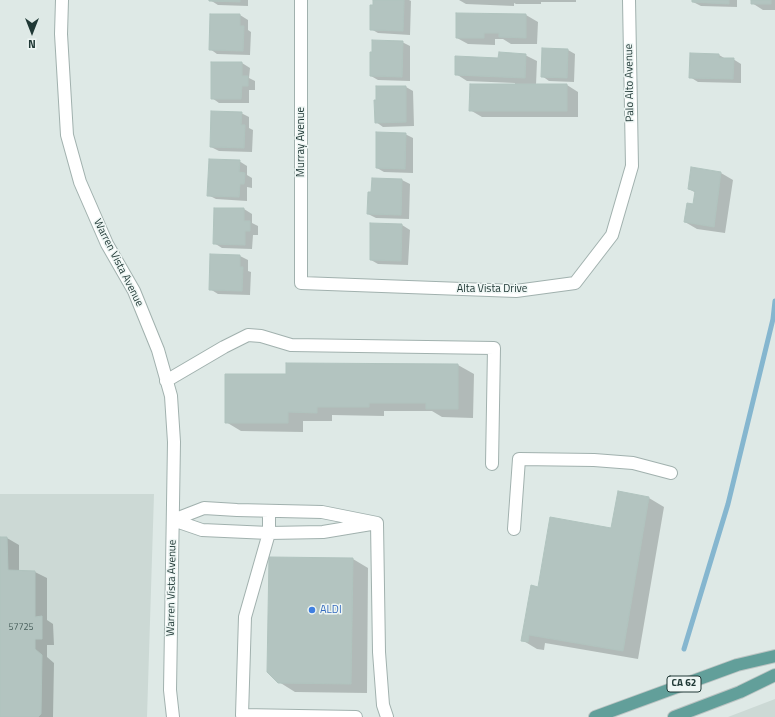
<!DOCTYPE html>
<html>
<head>
<meta charset="utf-8">
<style>
	body { margin:0 }
	#map { position:relative; width:775px; height:717px; overflow:hidden; background:#dee9e6; font-family:"Titillium Web",sans-serif }
	canvas { display:block }
	.north { position:absolute; left:12px; top:12px; width:40px; height:40px; -webkit-text-stroke:3px #eef6f4; paint-order:stroke; rotate:180deg; font-size:11px; font-weight:700; line-height:16px; text-align:center; color:#203936 }
	.north::after { content:''; display:block; margin:auto; width:14px; height:18px; background:#203936; clip-path:polygon(50% 0,100% 100%,50% 72%,0 100%) }
</style>
</head>
<body>
<div id="map">
<canvas width="775" height="717"></canvas>
<div class="north">N</div>
</div>
<script>
const context = document.querySelector('canvas').getContext('2d');
context.lineJoin = 'round';
function fill(path, color) {
  context.fillStyle = color;
  context.fill(path, 'evenodd');
}
function toPath(rows) {
  const path = new Path2D();
  for (const r of rows) {
    path.moveTo(r[0], r[1]);
    for (let i = 2; i < r.length; i += 2) path.lineTo(r[i], r[i + 1]);
  }
  return path;
}
function trace(path, color, width, dash) {
  context.strokeStyle = color;
  context.lineWidth = width;
  context.lineCap = dash ? 'butt' : 'round';
  context.setLineDash(dash || []);
  context.stroke(path);
}
function drawText(font, color, halo, rows, align = 'center') {
  context.font = font + ' "Titillium Web",sans-serif';
  context.lineWidth = 3;
  context.setLineDash([]);
  context.textBaseline = 'middle';
  context.strokeStyle = halo;
  context.fillStyle = color;
  for (const [text, x, y, turn = 0] of rows) {
    context.save();
    context.translate(x, y);
    context.rotate((+turn || 0) * Math.PI / 180);
    context.textAlign = isNaN(turn) ? turn : align;
    if (halo) context.strokeText(text, 0, 0);
    context.fillText(text, 0, 0);
    context.restore();
  }
}
const built = toPath([
	[0,494,154,494,147,717,0,717],
	[775,699,775,717,728,717]
]);
const shadow = toPath([
	[210,0,248,0,248,6,218,5],
	[374,0,409,0,411,1,410,35,378,33,371,29,374,6],
	[459,0,576,0,576,2,541,2,541,4,516,4,514,3,514,6,466,4],
	[693,0,737,0,737,7,701,6,693,2],
	[752,0,775,0,775,10,763,10,752,3],
	[211,15,240,15,248,20,248,30,251,32,250,55,217,54,210,49],
	[526,15,538,22,537,44,511,44,503,39,495,39,495,45,468,44,457,38],
	[402,42,410,46,410,81,378,80,371,76,373,53],
	[568,50,575,54,574,82,549,81,542,76],
	[525,55,537,61,536,85,567,85,578,92,578,117,482,117,470,110,515,85,515,83,467,81,456,74,499,59],
	[719,55,726,59,733,59,741,64,741,83,698,82,690,77],
	[242,63,250,68,249,78,255,81,255,90,249,90,249,103,219,103,212,98],
	[406,87,413,91,414,126,383,127,376,122],
	[241,113,249,117,249,128,253,130,252,152,219,151,211,147],
	[405,134,413,138,413,173,384,172,377,168],
	[239,161,247,166,247,175,252,178,252,188,247,187,247,201,216,199,208,195],
	[691,168,721,173,733,180,725,233,697,229,685,222,694,205,696,193,689,189],
	[373,179,402,180,410,184,409,219,376,218,368,214,372,193],
	[215,209,244,209,252,214,252,223,258,226,258,235,253,235,252,249,222,248,214,243],
	[402,225,410,230,408,265,378,264,371,260],
	[211,255,240,256,248,260,248,271,251,272,250,295,218,294,210,289],
	[287,364,458,365,474,374,473,418,442,417,432,411,384,411,384,416,332,415,332,421,303,421,303,432,241,431,226,422,287,375],
	[649,498,664,507,638,659,545,643,544,650,537,649,522,640,539,588,612,529],
	[0,538,7,538,19,545,19,571,35,572,47,578,47,620,53,624,54,645,47,645,47,657,54,663,53,717,0,717],
	[353,559,368,568,367,693,295,692,279,682]
]);
const stream = toPath([
	[684,649,728,504,773,319,775,301]
]);
const building = toPath([
	[209,0,240,0,240,2,209,1,209,0],
	[373,0,404,0,403,31,370,30,370,5,373,5,373,0],
	[692,0,729,0,729,4,692,2,692,0],
	[751,0,771,0,771,4,751,4,751,0],
	[456,13,526,14,526,38,499,37,499,33,484,33,484,38,456,38,456,13],
	[210,14,240,14,240,26,244,26,243,51,209,50,210,14],
	[372,40,403,41,402,77,370,76,370,52,372,52,372,40],
	[542,48,568,49,567,78,541,77,542,48],
	[499,52,526,54,525,78,455,75,455,56,498,58,499,52],
	[690,53,719,54,719,58,734,58,733,79,689,78,690,53],
	[211,62,242,62,242,76,248,76,248,86,242,86,241,99,211,99,211,62],
	[470,84,567,84,567,111,469,111,470,84],
	[376,86,406,86,406,122,375,123,374,100,376,100,376,86],
	[211,111,242,112,241,125,245,125,244,148,210,147,211,111],
	[376,132,406,133,405,169,376,168,376,132],
	[209,159,240,160,239,172,245,173,244,184,240,184,239,197,207,196,209,159],
	[691,167,721,172,714,227,684,222,687,203,693,204,695,191,688,189,691,167],
	[372,178,402,179,401,215,367,214,368,192,371,192,372,178],
	[214,208,244,208,244,221,250,221,250,231,245,231,245,245,213,244,214,208],
	[370,223,402,224,401,261,370,260,370,223],
	[210,254,240,255,240,267,243,267,242,291,209,290,210,254],
	[286,363,458,364,458,409,426,409,426,403,369,403,369,407,317,407,317,413,288,412,288,423,225,423,225,374,286,374,286,363],
	[618,491,649,497,623,651,529,635,528,642,521,641,531,585,538,587,550,517,611,528,618,491],
	[0,537,7,537,8,570,35,571,35,617,42,616,42,639,35,639,35,649,42,655,41,714,38,717,0,717,0,537],
	[269,557,353,558,351,684,278,683,267,672,269,557]
]);
const minor = toPath([
	[62,0,61,34,67,135,80,182,107,244,134,291,158,350,171,396,174,442,170,690,173,717],
	[301,0,301,283,516,291,575,283,612,235,632,166,629,0],
	[166,381,224,347,248,335,261,336,291,345,494,348,492,464],
	[204,508,237,510,322,512,377,523,323,532,269,533,202,530,173,520,204,508],
	[269,511,269,533,245,617,242,715,356,717],
	[377,523,379,652,383,705,387,717],
	[514,529,519,459,594,460,633,463,671,473]
]);
const major = toPath([
	[595,717,737,665,775,656],
	[674,717,740,692,775,675]
]);
const markers = [
	[312,610,4,"#3f7fe0"]
];
const numberNames = [
	["57725",21,628]
];
const shields = [
	[684,684,34]
];
const shieldNames = [
	["CA 62",684,684]
];
const streetNames = [
	["Palo Alto Avenue",630,83,-91],
	["Murray Avenue",301,142,-90],
	["Warren Vista Avenue",118,263,63],
	["Alta Vista Drive",492,289],
	["Warren Vista Avenue",172,588,-89]
];
const shopNames = [
	["ALDI",320,610]
];
fill(built, '#ccd9d5');
fill(shadow, '#0003');
trace(stream, '#85b6cf', 5);
fill(building, '#b3c4c0');
trace(building, '#b0c3be', 1);
trace(minor, '#a1b1ae', 14);
trace(major, '#bcc4c3', 14);
trace(minor, '#fff', 12);
trace(major, '#629f9a', 12);
for (const [x, y, r, color] of markers) {
  const dot = new Path2D();
  dot.arc(x, y, r, 0, 2 * Math.PI);
  context.fillStyle = color;
  context.fill(dot);
  trace(dot, '#eef6f4', 1.5);
}
drawText('9px', '#455c58', null, numberNames);
for (const [x, y, w] of shields) {
  const box = new Path2D();
  box.roundRect(x - w / 2, y - 8, w, 16, 3);
  context.fillStyle = '#eef6f4';
  context.fill(box);
  trace(box, '#203936', 1);
}
drawText('bold 10px', '#203936', null, shieldNames);
drawText('11px', '#203936', '#eef6f4', streetNames);
drawText('11px', '#366cbe', '#eef6f4', shopNames, 'left');
</script>
</body>
</html>
